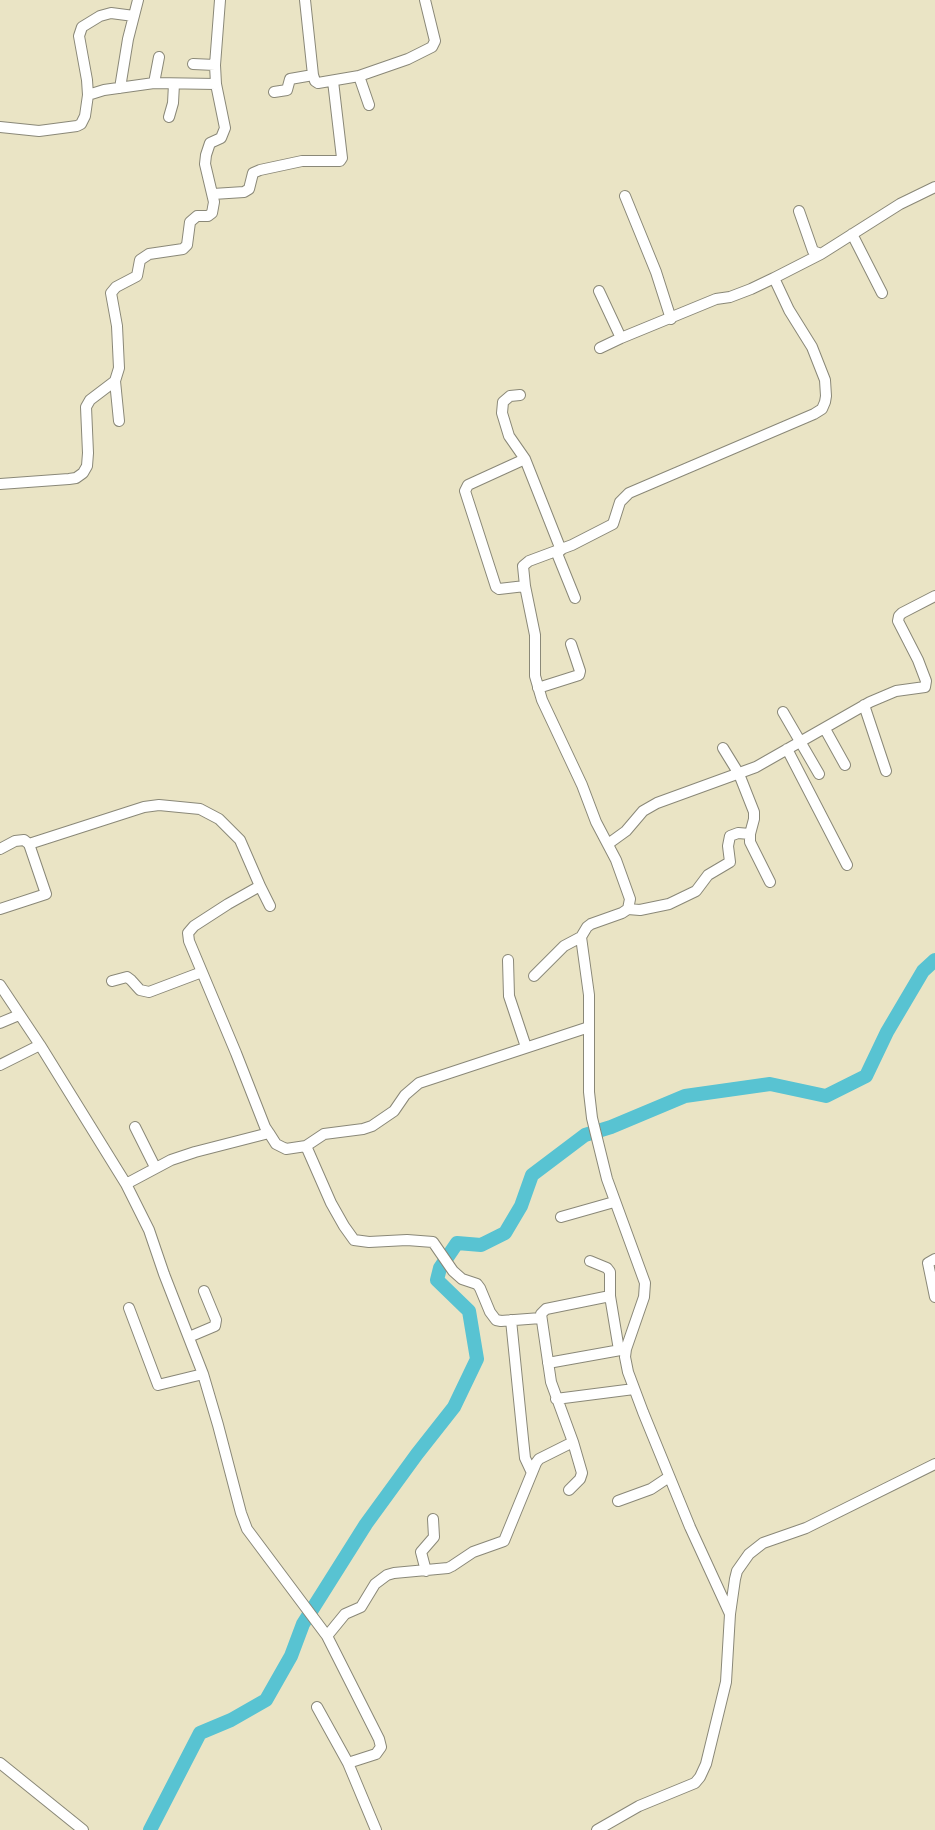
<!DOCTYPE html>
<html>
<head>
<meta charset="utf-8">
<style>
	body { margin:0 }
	canvas { display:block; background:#eae4c5 }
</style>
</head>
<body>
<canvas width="935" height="1830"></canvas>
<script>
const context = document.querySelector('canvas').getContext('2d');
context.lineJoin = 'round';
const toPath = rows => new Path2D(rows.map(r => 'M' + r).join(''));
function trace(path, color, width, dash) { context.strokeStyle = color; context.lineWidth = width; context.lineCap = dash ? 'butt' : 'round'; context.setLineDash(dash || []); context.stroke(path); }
trace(toPath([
	[150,1830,200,1733,231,1720,266,1700,291,1656,303,1624,366,1524,417,1454,454,1407,477,1359,469,1311,437,1280,440,1268,457,1243,481,1245,505,1233,521,1206,532,1175,585,1135,611,1127,685,1096,770,1084,826,1096,866,1076,887,1032,923,971,935,960]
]), '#58c3d2', 14);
const minor = toPath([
	[305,0,313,75,315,81,318,83,359,76,408,59,432,47,435,41,425,0],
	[193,64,215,65],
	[359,76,369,105],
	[154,83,159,57],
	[216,84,215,65,220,0],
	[120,88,128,39,138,0],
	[274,92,287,90,290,79,313,75],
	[88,95,87,80,79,36,82,27,100,16,111,13,134,16],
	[169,117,173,103,174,84],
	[0,127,39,131,77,126,81,124,85,116,88,95,104,90,154,83,216,84,225,128,221,138,210,143,206,155,205,164,214,202,212,213,208,216,197,216,190,222,187,245,183,249,149,254,140,260,137,276,116,287,111,293,117,326,119,368,115,381,90,400,86,407,88,453,87,466,83,473,76,478,69,479,0,484],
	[213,194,244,192,249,189,253,173,260,170,302,161,340,161,342,158,333,81],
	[625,196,656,272,671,319],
	[799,211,813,251,821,254,900,204,935,187],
	[852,234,882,293],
	[774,278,821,254],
	[599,291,621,338,716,299,730,297,751,289,774,278,789,310,812,347,825,380,826,396,825,402,822,409,814,414,629,493,620,502,613,524,572,545,529,561,523,566,525,586,535,635,535,676,542,700,582,785,596,822,616,860,630,899,628,909,622,913,591,924,587,927,581,937,589,995,589,1092,592,1118,607,1179,645,1283,644,1297,626,1349,625,1357,628,1372,643,1412,690,1527,730,1614],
	[600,348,621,338],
	[115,381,119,421],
	[520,395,510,396,503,402,502,413,509,436,525,459,561,550],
	[556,551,575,598],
	[525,586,499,589,496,587,465,491,468,485,525,459],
	[538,688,579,675,580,671,571,644],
	[864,705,886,771],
	[783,712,819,774],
	[825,729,845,765],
	[723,748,739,774,754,812,754,819,750,834,750,842,770,882],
	[787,749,847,865],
	[29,844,144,807,159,805,200,809,219,819,240,840,260,886,228,904,194,926,188,933,189,941,236,1053,265,1127,269,1133],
	[608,844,626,831,643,811,657,803,756,767,870,702,896,691,925,687,926,681,918,660,898,621,899,616,902,613,935,596],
	[0,849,15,841,24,840,29,844,46,894,0,909],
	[260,886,270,906],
	[628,909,640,910,669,904,696,891,708,875,730,862,728,846,730,836,738,833,750,834],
	[508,960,509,996,526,1047],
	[534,976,564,946,581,937],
	[112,981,127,977,131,980,140,990,149,992,202,972],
	[0,985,40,1045,126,1184,149,1230,164,1274,203,1374,218,1425,241,1513,247,1529,327,1636,379,1739,381,1747,376,1754,348,1763,376,1830],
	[0,1023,19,1015],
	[0,1065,40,1045],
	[135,1127,155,1167],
	[306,1146,331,1203,344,1226,354,1240,369,1242,407,1240,433,1242,453,1271,462,1279,477,1284,480,1288,490,1312,496,1320,501,1321,541,1318],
	[126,1184,171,1160,195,1152,269,1133,276,1144,286,1149,306,1146,324,1134,363,1129,372,1126,394,1111,405,1095,419,1083,589,1027],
	[561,1217,614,1202],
	[935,1259,928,1263,935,1297],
	[610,1296,619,1350],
	[129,1308,158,1385,203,1374],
	[511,1320,523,1439,525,1458,532,1473],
	[189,1337,215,1326,216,1320,204,1291],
	[548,1363,626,1349],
	[556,1399,634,1389],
	[569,1490,580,1479,582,1473,573,1442],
	[618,1501,651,1489,669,1477],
	[426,1571,421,1552,434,1537,433,1519],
	[327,1636,345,1614,361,1607,375,1584,387,1575,394,1573,448,1568,452,1566,473,1552,504,1541,536,1463,539,1459,573,1442,551,1382,541,1314,546,1309,610,1296,610,1272,607,1268,590,1261],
	[317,1707,348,1763],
	[0,1763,83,1830],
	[597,1830,639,1806,695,1783,700,1777,706,1764,726,1682,730,1614,735,1579,737,1571,749,1554,763,1543,806,1528,935,1464]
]);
trace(minor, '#8a8878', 12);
trace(minor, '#fff', 10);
</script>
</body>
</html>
